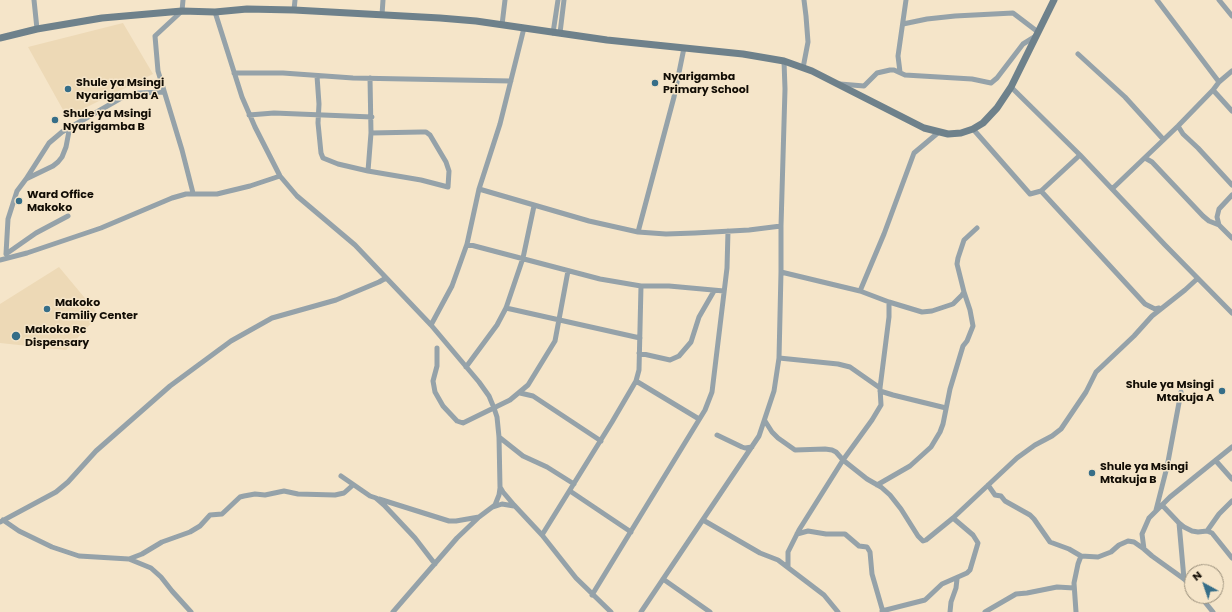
<!DOCTYPE html>
<html>
<head>
<meta charset="utf-8">
<style>
	body { margin:0 }
	#map { position:relative; width:1232px; height:612px; overflow:hidden; background:#f5e5c9; font-family:Poppins,sans-serif }
	canvas { display:block }
	.north { position:absolute; left:1184px; top:564px; width:40px; height:40px; box-sizing:border-box; background:#f5e5c9; border:1px solid #9a8f7b; border-radius:50%; rotate:320deg; font-size:11px; font-weight:700; line-height:16px; text-align:center; color:#120d05 }
	.north::after { content:''; display:block; margin:auto; width:14px; height:18px; background:#366e88; clip-path:polygon(50% 0,100% 100%,50% 72%,0 100%) }
</style>
</head>
<body>
<div id="map">
<canvas width="1232" height="612"></canvas>
<div class="north">N</div>
</div>
<script>
const context = document.querySelector('canvas').getContext('2d');
context.lineJoin = 'round';
function paint(path, color) { context.fillStyle = color; context.fill(path, 'evenodd'); }
const toPath = rows => new Path2D(rows.map(r => 'M' + r).join(''));
function trace(path, color, width, dash) { context.strokeStyle = color; context.lineWidth = width; context.lineCap = dash ? 'butt' : 'round'; context.setLineDash(dash || []); context.stroke(path); }
function write(font, color, halo, rows, align = 'center') {
  context.font = font + ' Poppins,sans-serif'; context.lineWidth = 3; context.setLineDash([]); context.textBaseline = 'middle'; context.strokeStyle = halo; context.fillStyle = color; for (const [text, x, y, turn = 0] of rows) {
    context.save(); context.translate(x, y); context.rotate((+turn || 0) * Math.PI / 180); context.textAlign = isNaN(turn) ? turn : align; if (halo) context.strokeText(text, 0, 0); context.fillText(text, 0, 0); context.restore();
  }
}
paint(toPath([
	[123,23,153,74,67,117,28,47],
	[59,267,99,315,66,350,0,343,0,304]
]), '#edd9b6');
trace(toPath([
	[34,0,37,29],
	[183,0,182,11,155,36,158,71,182,150,193,193],
	[1157,0,1219,82],
	[1219,0,1232,16],
	[294,10,295,0],
	[215,12,242,97,255,127,280,176,297,196,355,245,431,325,479,382,489,396,494,408,497,417,499,437,500,487,503,492,514,505,542,535,576,578,611,612],
	[382,15,383,0],
	[903,24,927,19,955,16,1013,13,1038,32],
	[502,25,505,0],
	[553,33,558,0],
	[560,33,564,0],
	[1078,54,1125,97,1163,139],
	[803,68,808,42,806,16,804,0],
	[900,72,898,56,906,0],
	[234,73,283,73,353,78,511,81],
	[317,76,319,104,318,123,321,153,323,158,338,164,368,171,421,180,448,187,449,171,446,162,430,135,426,132,421,132,371,133],
	[840,84,864,86,877,73,890,70,894,70,905,75,972,79,991,83,997,78,1023,44,1036,36],
	[1011,87,1080,155,1165,245,1232,313],
	[1213,90,1232,111],
	[249,115,274,113,372,117],
	[1178,126,1183,134,1198,148,1232,185],
	[973,129,1030,194,1041,191,1080,155],
	[1145,158,1152,162,1203,216,1209,221,1219,225],
	[368,171,371,133,370,78],
	[26,179,49,143,62,132,123,97,139,93,164,92],
	[479,189,589,221,638,232,666,234,695,233,749,230,781,226],
	[1112,189,1178,126,1213,90,1219,82,1232,71],
	[1041,191,1145,304,1155,309,1159,308],
	[1232,195,1219,209,1217,217,1219,225,1232,238],
	[638,232,674,97,684,48],
	[467,244,600,279,641,286,669,286,724,291],
	[6,254,8,219,17,191,26,179,53,166,58,162,62,157,66,147,70,126],
	[6,254,36,233,68,216],
	[0,260,27,253,101,228,172,198,186,194,217,194,250,186,280,176],
	[781,272,860,291,889,302,922,312,932,311,953,304,962,295,964,292,957,264,958,258,964,240,977,228],
	[860,291,884,234,914,153,939,132],
	[506,308,640,338],
	[431,325,452,286,467,244,479,189,500,124,524,28],
	[437,348,437,366,433,381,435,392,443,406,457,421,463,423,510,400,528,385,555,341,568,271],
	[639,353,670,360,679,356,691,342,699,317,714,291],
	[779,358,838,364,850,367,880,388],
	[466,367,497,325,506,308,523,258,534,206],
	[636,381,699,419],
	[880,391,893,395,946,408],
	[520,393,533,396,601,441],
	[765,421,772,432,778,438,795,450,825,449,832,450,836,452,843,460,867,479,881,487,890,495,901,509,918,536,923,541,926,540,953,518,1017,458,1035,445,1052,436,1061,429,1086,392,1096,372,1134,336,1152,316,1185,290,1197,279],
	[717,435,742,447,745,448,752,447],
	[499,437,523,456,547,467,574,484],
	[1216,461,1232,479],
	[341,476,370,496,376,498,384,505,415,538,435,564],
	[877,485,910,466,931,447,940,432,943,424,950,389,963,346,967,341,973,326,970,310,964,292],
	[988,485,995,495,1001,496,1005,501,1030,515,1034,519,1050,542,1069,549,1081,556,1098,557,1111,552,1119,545,1128,541,1134,542,1144,549],
	[570,491,631,532],
	[379,499,449,521,456,521,479,517],
	[1162,505,1179,523,1184,527,1192,531,1198,532,1207,531,1212,533,1232,558],
	[493,507,502,504,514,506],
	[1156,510,1167,467,1181,392],
	[3,520,19,531,52,547,79,556,129,559,151,568,161,577,172,591,191,612],
	[703,520,760,553,778,560,824,595,838,612],
	[0,522,56,492,68,482,96,451,170,386,231,341,272,318,336,300,379,282,386,278],
	[1179,523,1184,579],
	[1207,531,1219,514,1232,501],
	[797,534,808,531,826,534,845,534,859,546,867,547,870,552,872,574,883,612],
	[542,535,612,422,636,381,639,370,641,286],
	[129,559,142,554,162,542,190,532,200,526,210,515,222,514,240,497,244,496,255,494,265,495,284,491,298,494,335,495,344,493,353,485],
	[788,567,788,552,799,530,843,460,872,420,881,405,880,388,889,317,889,302],
	[663,579,710,612],
	[1192,587,1184,579,1152,556,1144,549,1142,534,1149,518,1170,497,1232,447],
	[592,595,705,410,712,392,727,268,728,231],
	[1200,596,1213,612],
	[882,611,925,600,942,584,967,573,970,570,978,543,973,535,953,518],
	[393,612,457,538,479,517,495,505,499,495,500,488],
	[641,612,759,436,774,391,779,358,781,272,781,226,785,89,784,61],
	[950,612,951,602,956,588,957,579],
	[985,612,1016,594,1027,593,1057,587,1074,588],
	[1076,612,1074,583,1078,564,1081,556]
]), '#95a2a9', 5);
trace(toPath([
	[0,38,37,29,102,18,182,11,215,12,247,9,294,10,440,18,476,21,607,40,743,54,784,61,812,71,924,128,948,134,961,133,973,129,983,123,997,108,1011,87,1054,0]
]), '#6e818b', 7);
for (const [x, y, r, color] of [
	[655,83,4,"#366e88"],
	[68,89,4,"#366e88"],
	[55,120,4,"#366e88"],
	[19,201,4,"#366e88"],
	[47,309,4,"#366e88"],
	[16,336,5,"#366e88"],
	[1222,391,4,"#366e88"],
	[1092,473,4,"#366e88"]
]) { const dot = new Path2D(); dot.arc(x, y, r, 0, 2 * Math.PI); context.fillStyle = color; context.fill(dot); trace(dot, '#f5e5c9', 1.5); }
write('bold 11px', '#120d05', '#f5e5c9', [
	["Nyarigamba",663,77],
	["Primary School",663,90],
	["Shule ya Msingi",76,83],
	["Nyarigamba A",76,96],
	["Shule ya Msingi",63,114],
	["Nyarigamba B",63,127],
	["Ward Office",27,195],
	["Makoko",27,208],
	["Makoko",55,303],
	["Familiy Center",55,316],
	["Makoko Rc",25,330],
	["Dispensary",25,343],
	["Shule ya Msingi",1214,385,"right"],
	["Mtakuja A",1214,398,"right"],
	["Shule ya Msingi",1100,467],
	["Mtakuja B",1100,480]
], 'left');
</script>
</body>
</html>
